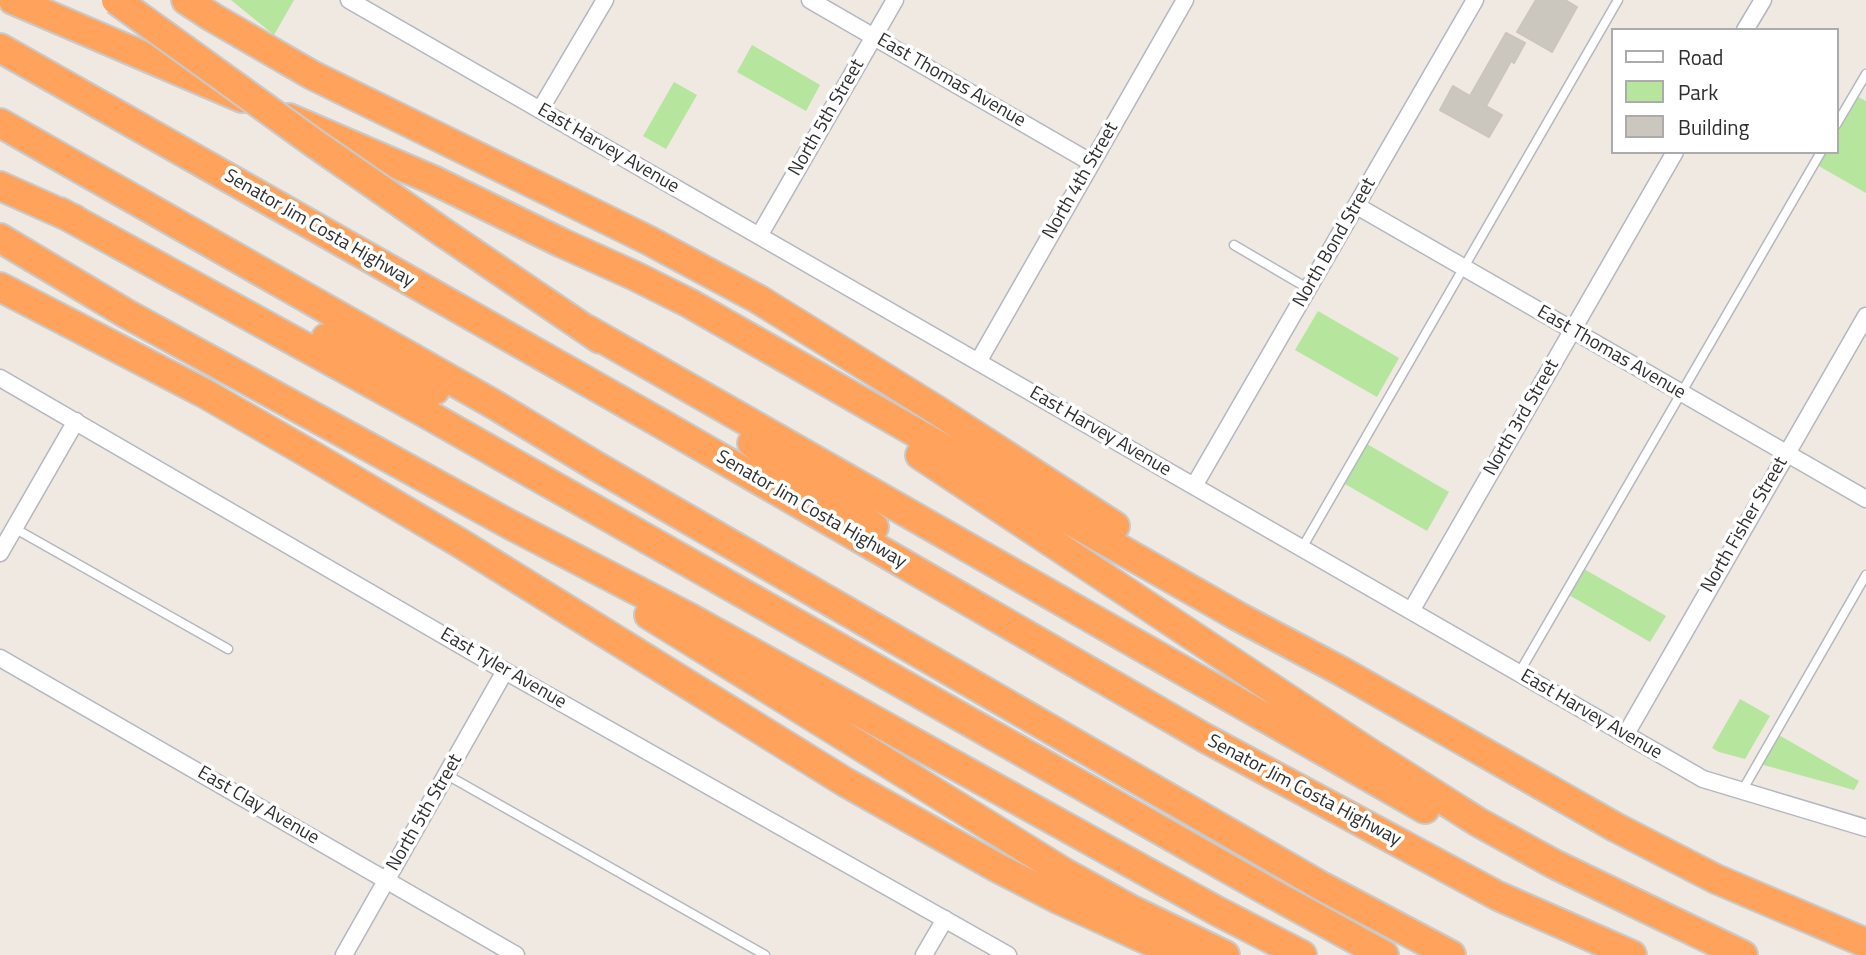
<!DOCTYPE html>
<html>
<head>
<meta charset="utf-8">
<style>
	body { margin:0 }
	#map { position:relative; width:1866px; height:955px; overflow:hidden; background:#efe9e1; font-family:"Titillium Web",sans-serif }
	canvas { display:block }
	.legend { position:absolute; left:1611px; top:28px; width:228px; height:126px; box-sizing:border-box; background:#fff; border:2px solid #ababab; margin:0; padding:9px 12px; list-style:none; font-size:21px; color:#2e2e2e }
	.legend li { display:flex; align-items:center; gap:14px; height:35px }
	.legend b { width:35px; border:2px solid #ababab }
</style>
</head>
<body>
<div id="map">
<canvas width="1866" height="955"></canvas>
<ul class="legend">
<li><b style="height:9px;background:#fff"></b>Road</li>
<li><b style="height:19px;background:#b6e59e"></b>Park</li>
<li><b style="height:19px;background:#cbc7bf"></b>Building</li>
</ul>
</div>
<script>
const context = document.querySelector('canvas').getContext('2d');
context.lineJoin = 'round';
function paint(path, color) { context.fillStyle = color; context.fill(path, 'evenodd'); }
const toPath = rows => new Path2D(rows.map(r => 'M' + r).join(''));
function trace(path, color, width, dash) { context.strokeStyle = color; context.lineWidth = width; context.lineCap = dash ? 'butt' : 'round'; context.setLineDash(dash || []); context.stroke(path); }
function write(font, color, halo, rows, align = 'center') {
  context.font = font + ' "Titillium Web",sans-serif'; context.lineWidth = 7; context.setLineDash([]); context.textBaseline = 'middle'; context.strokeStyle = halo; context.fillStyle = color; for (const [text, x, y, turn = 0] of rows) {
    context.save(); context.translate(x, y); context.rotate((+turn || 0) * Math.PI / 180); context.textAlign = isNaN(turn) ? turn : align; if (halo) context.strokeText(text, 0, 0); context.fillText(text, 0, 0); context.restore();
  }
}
paint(toPath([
	[231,0,294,0,274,35],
	[752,45,820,85,806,111,737,72],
	[674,82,697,95,666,149,643,136],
	[1856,96,1866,101,1866,193,1817,165,1824,152,1836,152,1836,131],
	[1318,311,1399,358,1377,397,1295,350],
	[1367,444,1449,492,1427,531,1345,484],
	[1584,569,1666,616,1650,642,1569,595],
	[1740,699,1770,716,1745,759,1719,752,1712,748],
	[1777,734,1859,781,1854,790,1760,764]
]), '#b6e59e');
const building = toPath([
	[1536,0,1565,0,1577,7,1552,52,1517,32,1536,0],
	[1506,33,1525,43,1514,63,1511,61,1486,106,1502,115,1489,137,1440,110,1453,86,1470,96,1506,33]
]);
paint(building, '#cbc7bf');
trace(building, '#cbc5ba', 2);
const lane = toPath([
	[1836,125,1866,74],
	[1234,245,1309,289],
	[14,528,228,649],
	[1302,548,1618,0],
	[1519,673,1821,152],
	[447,775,765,955],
	[1742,791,1866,575]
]);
const street = toPath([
	[349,0,1703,779,1866,828],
	[810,0,1092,163],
	[1745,30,1763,0],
	[540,110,605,0],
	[1357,206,1866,499],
	[759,236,895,0],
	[978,362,1185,0],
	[0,378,505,671,1008,955],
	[1194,486,1475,0],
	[0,553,76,421],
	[1411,611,1675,152],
	[0,658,516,955],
	[1626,734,1866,316],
	[344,955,505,671],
	[924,955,945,919]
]);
const highway = toPath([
	[13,0,242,98],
	[186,0,212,17,312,75,648,240,758,299,938,411,1115,526],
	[0,48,662,424,1205,738,1498,896,1632,955],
	[289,118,433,180,562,243,635,276,689,303,1239,617,1341,671,1615,827,1716,879,1866,943],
	[0,123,495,405,596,466,1323,887,1451,955],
	[0,186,74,219],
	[60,212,427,414,1264,889,1384,955],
	[444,233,600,339],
	[0,238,127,314,509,524,692,619,1217,911,1302,955],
	[0,287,204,393,308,453,460,543,845,782,996,867,1058,899,1180,955],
	[586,329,1425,809],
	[326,338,435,390],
	[752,443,874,527],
	[920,455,1368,752,1478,822,1554,864,1743,955],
	[649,615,1065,873,1132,910,1225,955]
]);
trace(lane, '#b4b7c1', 11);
trace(street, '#b4b7c1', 19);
trace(highway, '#c9c9c9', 32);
trace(lane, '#fff', 8);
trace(street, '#fff', 16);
trace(highway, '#ffa35c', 28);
const highwayBridge = toPath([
	[116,0,314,143,444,233]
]);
trace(highwayBridge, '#c9c9c9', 32, []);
trace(highwayBridge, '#ffa35c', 28);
write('19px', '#2e2e2e', '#fff', [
	["East Thomas Avenue",951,81,30],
	["North 5th Street",827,118,-60],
	["East Harvey Avenue",608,149,30],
	["North 4th Street",1081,181,-60],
	["Senator Jim Costa Highway",319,229,30],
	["North Bond Street",1335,243,-60],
	["East Thomas Avenue",1611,353,30],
	["North 3rd Street",1522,418,-60],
	["East Harvey Avenue",1100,432,30],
	["Senator Jim Costa Highway",811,510,30],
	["North Fisher Street",1745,525,-60],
	["East Tyler Avenue",503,669,30],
	["East Harvey Avenue",1591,715,30],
	["Senator Jim Costa Highway",1304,791,28],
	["East Clay Avenue",258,806,30],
	["North 5th Street",425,813,-60]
]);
</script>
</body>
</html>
